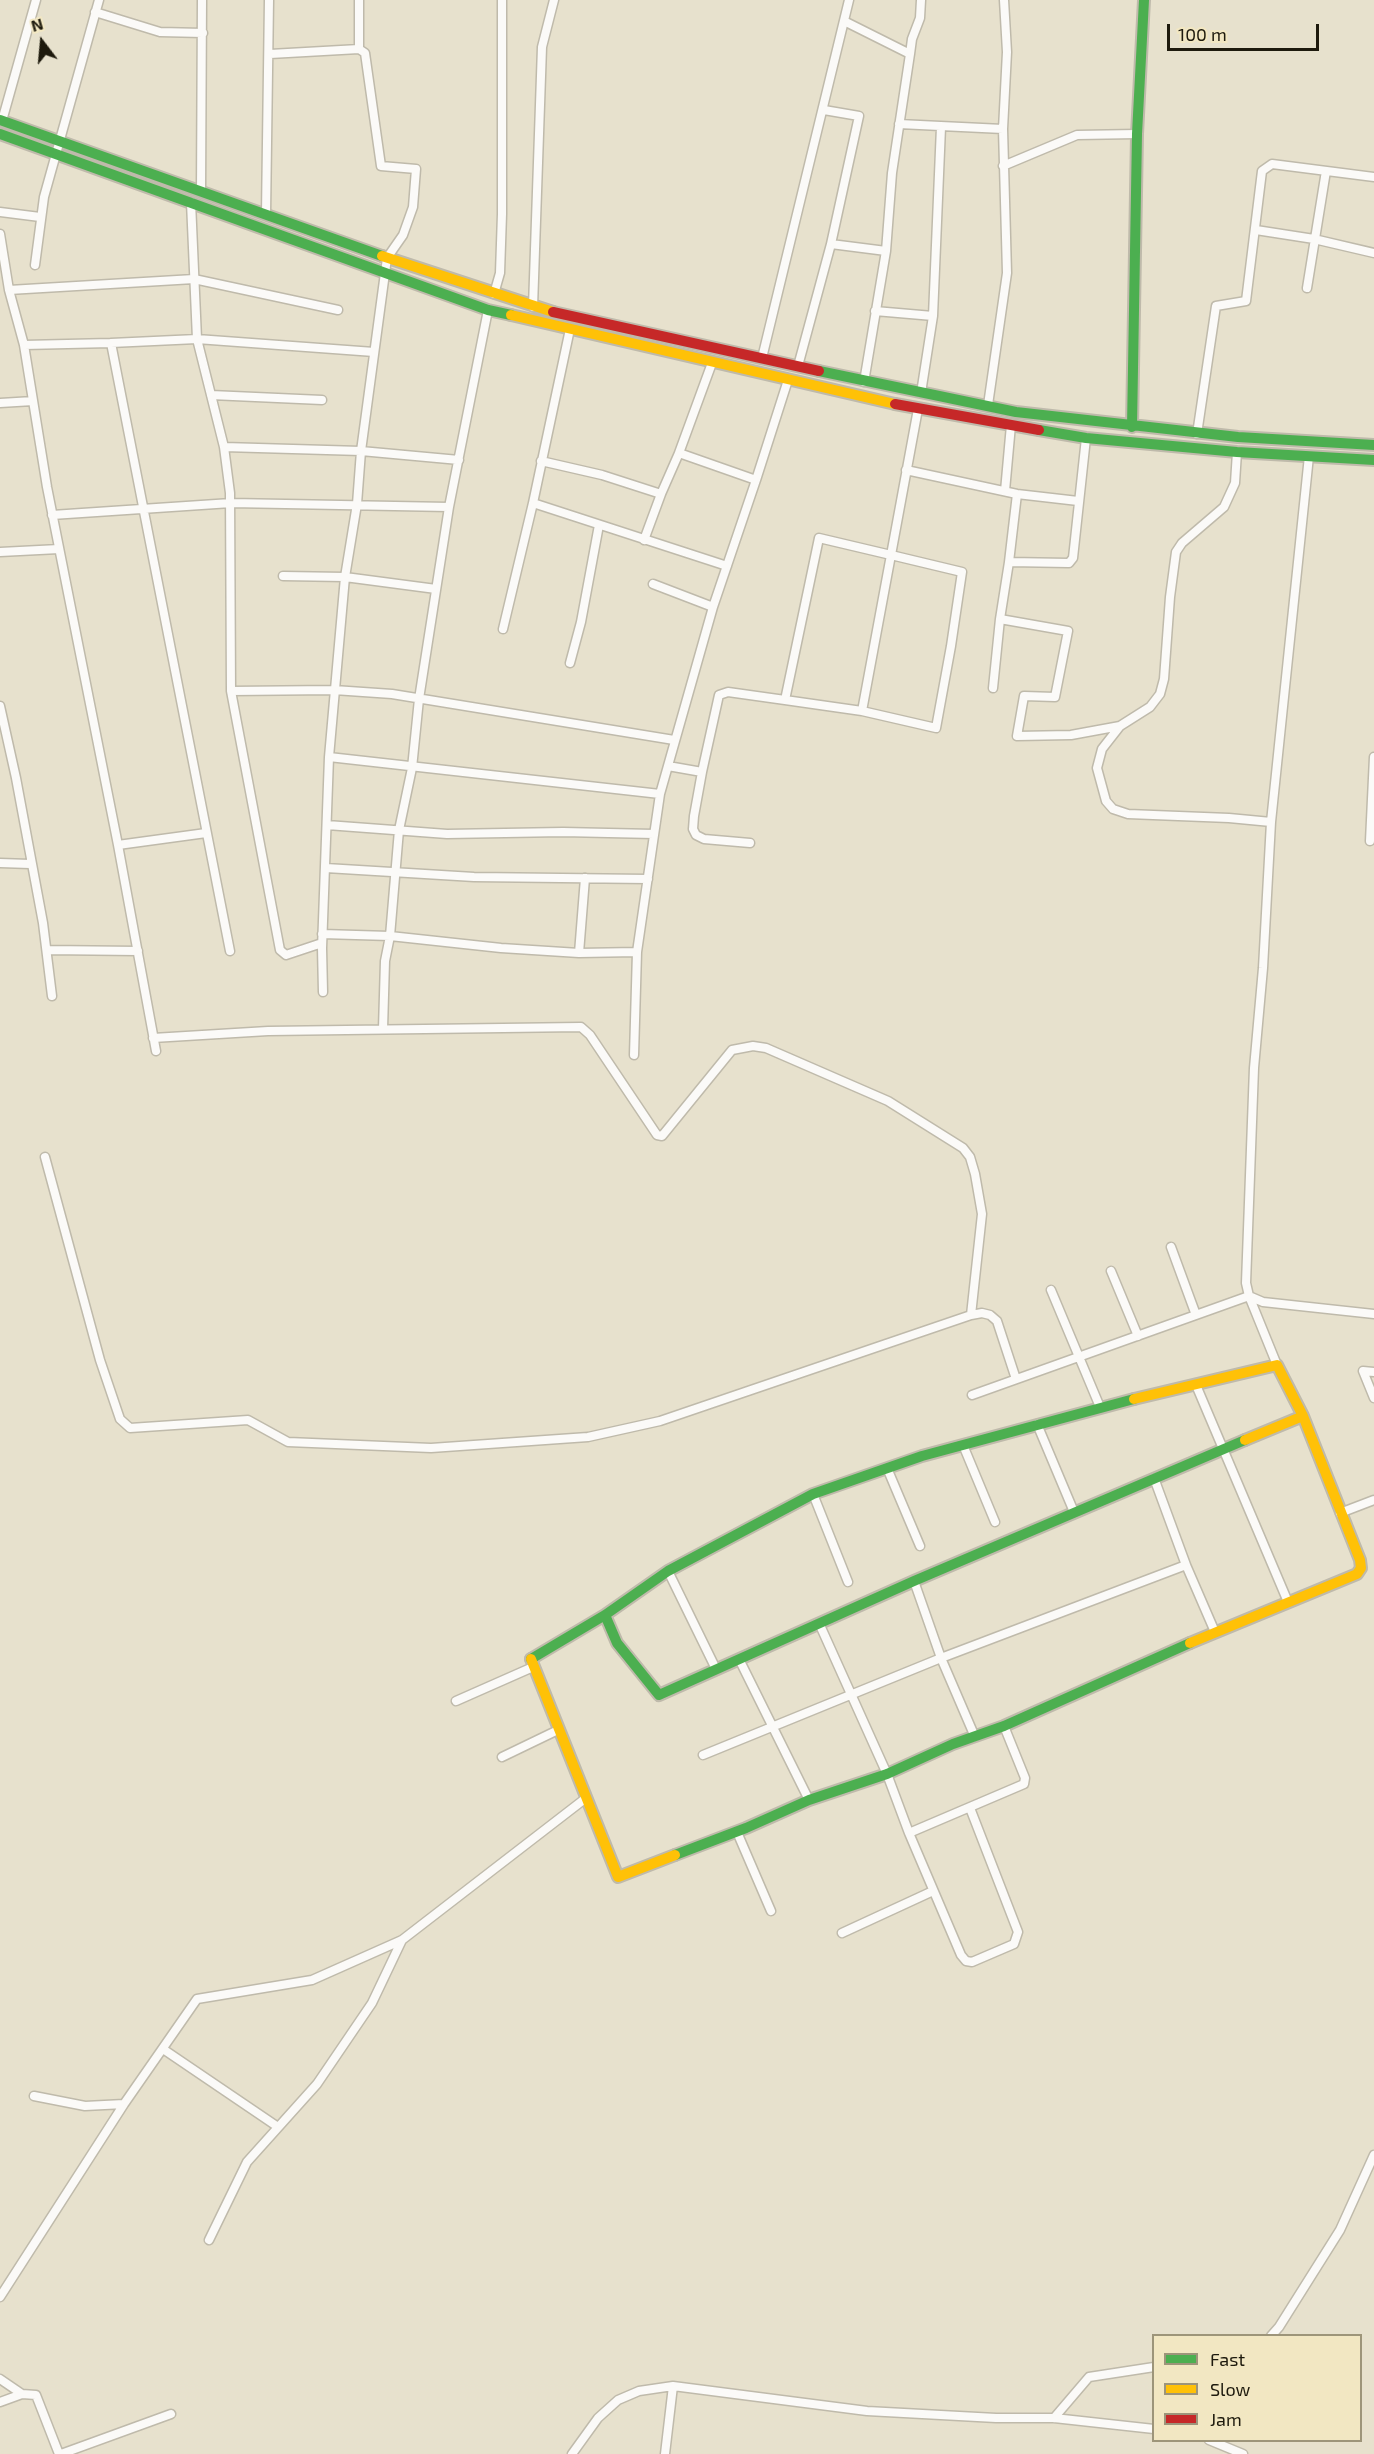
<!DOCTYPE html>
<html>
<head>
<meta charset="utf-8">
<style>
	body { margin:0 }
	#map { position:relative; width:1374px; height:2454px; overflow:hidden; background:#e7e1cd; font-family:"Exo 2",sans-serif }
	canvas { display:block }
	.legend { position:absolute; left:1152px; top:2334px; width:210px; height:108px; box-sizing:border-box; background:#f2e7c2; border:2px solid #9d957a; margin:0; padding:8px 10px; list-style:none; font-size:18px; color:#1e1a0d }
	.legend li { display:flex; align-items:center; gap:12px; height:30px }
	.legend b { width:30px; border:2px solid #9d957a }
	.north { position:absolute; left:12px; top:12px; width:60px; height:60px; -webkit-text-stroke:4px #f2e7c2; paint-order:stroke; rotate:344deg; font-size:16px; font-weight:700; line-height:24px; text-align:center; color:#1e1a0d }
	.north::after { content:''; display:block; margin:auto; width:21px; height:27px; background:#1e1a0d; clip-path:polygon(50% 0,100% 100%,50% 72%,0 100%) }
	.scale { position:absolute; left:1167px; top:24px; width:152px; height:27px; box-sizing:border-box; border:3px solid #1e1a0d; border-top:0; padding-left:8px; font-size:18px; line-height:21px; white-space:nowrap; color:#1e1a0d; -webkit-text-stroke:4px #f2e7c2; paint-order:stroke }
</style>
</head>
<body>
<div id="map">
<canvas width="1374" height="2454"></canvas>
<ul class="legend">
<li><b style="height:8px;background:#4caf50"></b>Fast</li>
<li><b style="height:8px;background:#ffc107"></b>Slow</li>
<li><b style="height:8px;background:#c62828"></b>Jam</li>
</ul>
<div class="north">N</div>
<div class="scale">100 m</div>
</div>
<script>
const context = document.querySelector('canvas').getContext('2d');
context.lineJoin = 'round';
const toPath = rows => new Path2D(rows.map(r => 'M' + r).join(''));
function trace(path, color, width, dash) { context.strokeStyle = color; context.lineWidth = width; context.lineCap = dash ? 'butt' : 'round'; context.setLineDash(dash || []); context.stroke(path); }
const street = toPath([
	[95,12,160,32,203,33],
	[844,21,910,54,892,173,886,251,864,382],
	[359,49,359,0],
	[270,54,359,49,365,53,381,166,416,169,413,207,403,235,387,258,361,451,357,504,345,577,329,757,322,948,323,992],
	[910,54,912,39,920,18,921,0],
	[2,121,36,0],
	[899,124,1003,129,1007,273,988,405],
	[1003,129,1007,52,1004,0],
	[1003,166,1077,135,1137,134],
	[201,192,202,0],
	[191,202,197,339,111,343,230,951],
	[0,212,40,217],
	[266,214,269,0],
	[1256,230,1314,239,1374,253],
	[0,234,9,290,194,279,338,310],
	[831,244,886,251],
	[35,265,44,197,99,0],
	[1307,288,1326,171],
	[9,290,24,345],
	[494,294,500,273,502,214,502,0],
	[533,307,542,47,554,0],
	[875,311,933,316,921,393],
	[933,316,941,127],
	[570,329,533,503,727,566],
	[111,343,24,345,47,487,118,845,156,1051],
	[762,358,849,0],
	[798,366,831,244,859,116,824,110],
	[211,395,322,400],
	[0,403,33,401],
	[1197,434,1216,306,1246,301,1262,171,1272,164,1374,177],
	[224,447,361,451,459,460],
	[1237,452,1235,483,1224,507,1182,543,1176,552,1170,597,1164,679,1160,694,1150,707,1120,726,1102,749,1097,768,1106,801,1113,809,1128,814,1229,818,1271,822,1263,968,1254,1068,1246,1283,1249,1296,1263,1302,1374,1314],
	[541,461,602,475,661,494,679,453],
	[906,470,1017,494,1078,501],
	[756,480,788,380],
	[1005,491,1011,425],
	[1017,494,1009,562,1069,563,1073,558,1086,438],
	[52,515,231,503,449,507],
	[644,540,661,494],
	[0,552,59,549],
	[1009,562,1000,619,1068,631,1055,697,1024,696,1017,736,1071,735,1120,726],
	[283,576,345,577,436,589],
	[653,584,713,607],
	[503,629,533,503],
	[570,663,581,622,599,525],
	[993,688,1000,619],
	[231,691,334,690,392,694,674,740],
	[0,706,16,778,43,923,52,996],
	[862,711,936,728,951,646,962,572,891,555,918,409],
	[329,757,660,794],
	[668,766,702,772],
	[1271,822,1309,456],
	[327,825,447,834,563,832,654,834],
	[1370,841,1374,757],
	[750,843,704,839,696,835,693,829,694,816,702,772,719,695,728,692,785,700,862,711,891,555,819,538,785,700],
	[118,845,206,833],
	[0,863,30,864],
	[326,868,474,877,648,879],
	[322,934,390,936,501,948,579,953,637,952],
	[322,943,286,955,280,950,231,691,230,493,224,447,197,339,374,352],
	[47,950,138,951],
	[579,953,585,878],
	[383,1029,385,961,390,936,399,830,412,768,419,699,449,507,488,310],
	[153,1038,268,1031,581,1027,590,1035,657,1135,662,1136,732,1050,753,1046,766,1048,888,1101,963,1148,970,1157,975,1174,982,1214,971,1315],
	[634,1055,637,952,660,794,713,607,756,480,679,453,712,363],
	[45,1157,100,1360,120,1419,130,1428,248,1420,288,1442,431,1448,588,1437,660,1421,971,1315,982,1313,990,1315,997,1321,1016,1379],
	[1171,1247,1196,1315],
	[1111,1271,1138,1336],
	[1051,1290,1100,1407],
	[1374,1372,1363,1371,1374,1398],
	[1196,1385,1288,1602],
	[972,1395,1249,1296,1277,1365],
	[1037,1424,1074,1512],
	[963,1445,995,1522],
	[887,1468,920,1546],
	[813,1494,848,1582],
	[1340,1513,1374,1500],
	[1186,1565,1215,1632],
	[668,1571,716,1669],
	[914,1581,941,1658,975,1737],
	[819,1623,887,1774,909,1833,1024,1784,1025,1778,1004,1726],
	[739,1659,809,1800],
	[456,1701,533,1667],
	[703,1755,941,1658,1186,1565,1154,1478],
	[502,1757,558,1730],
	[737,1832,771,1911],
	[909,1833,961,1955,966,1961,972,1962,1014,1944,1018,1932,970,1808],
	[842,1933,933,1891],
	[163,2049,278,2127],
	[34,2096,85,2106,124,2104,197,1999,312,1980,402,1940,586,1798],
	[209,2240,247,2162,317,2084,372,2003,402,1940],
	[0,2297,124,2104],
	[1271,2336,1279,2327,1340,2230,1374,2155],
	[0,2379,22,2394],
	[0,2402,22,2394,36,2395,59,2454],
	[1054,2418,1089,2377,1154,2367],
	[1209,2440,1243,2454],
	[61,2454,171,2414],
	[572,2454,598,2418,618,2400,639,2391,673,2386,867,2411,996,2418,1054,2418,1154,2429],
	[665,2454,673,2386]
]);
const fast = toPath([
	[0,120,382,256],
	[0,134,488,310,511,315],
	[819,371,1016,412,1238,437,1374,445],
	[1132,427,1137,134,1144,0],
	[1039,430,1086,438,1237,452,1374,460],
	[605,1615,617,1643,659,1695,914,1581,1245,1440],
	[531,1659,605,1615,668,1571,813,1494,922,1456,1134,1399],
	[675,1855,746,1828,809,1800,887,1774,953,1744,1004,1726,1190,1643]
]);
const slow = toPath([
	[382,256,553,312],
	[511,315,895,404],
	[1134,1399,1277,1365,1303,1416],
	[1190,1643,1357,1574,1361,1568,1360,1560,1303,1416,1245,1440],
	[531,1659,618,1877,675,1855]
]);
const jam = toPath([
	[553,312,819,371],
	[895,404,1039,430]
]);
trace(street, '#bfbaab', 11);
trace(fast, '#bfbaab', 14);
trace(slow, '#bfbaab', 14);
trace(jam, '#bfbaab', 14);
trace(street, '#fbfaf8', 8);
trace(fast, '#4caf50', 10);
trace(slow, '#ffc107', 10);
trace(jam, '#c62828', 10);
</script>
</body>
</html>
